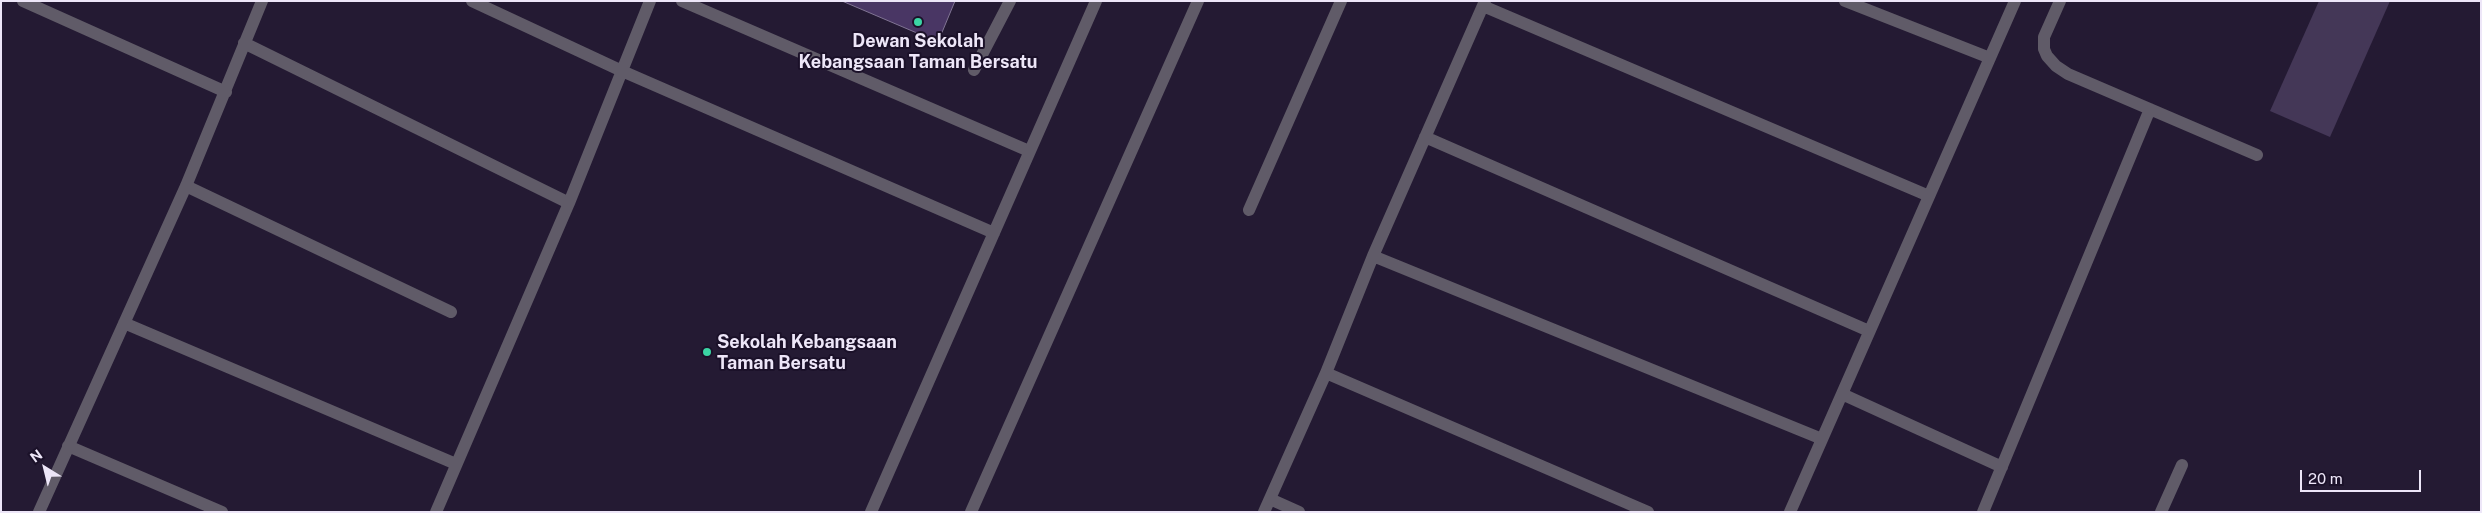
<!DOCTYPE html>
<html>
<head>
<meta charset="utf-8">
<style>
	body { margin:0 }
	#map { position:relative; width:2482px; height:513px; overflow:hidden; background:#241a33; font-family:"Public Sans",sans-serif }
	canvas { display:block }
	.frame { position:absolute; inset:0; border:2px solid #ede6f8; pointer-events:none }
	.north { position:absolute; left:20px; top:443px; width:50px; height:50px; -webkit-text-stroke:4px #1b1129; paint-order:stroke; rotate:324deg; font-size:14px; font-weight:700; line-height:20px; text-align:center; color:#ede6f8 }
	.north::after { content:''; display:block; margin:auto; width:18px; height:22px; background:#ede6f8; clip-path:polygon(50% 0,100% 100%,50% 72%,0 100%) }
	.scale { position:absolute; left:2300px; top:470px; width:121px; height:22px; box-sizing:border-box; border:2px solid #ede6f8; border-top:0; padding-left:6px; font-size:15px; line-height:18px; white-space:nowrap; color:#ede6f8; -webkit-text-stroke:4px #1b1129; paint-order:stroke }
</style>
</head>
<body>
<div id="map">
<canvas width="2482" height="513"></canvas>
<div class="frame"></div>
<div class="north">N</div>
<div class="scale">20 m</div>
</div>
<script>
const context = document.querySelector('canvas').getContext('2d');
context.lineJoin = 'round';
function paint(path, color) { context.fillStyle = color; context.fill(path, 'evenodd'); }
const toPath = rows => new Path2D(rows.map(r => 'M' + r).join(''));
function trace(path, color, width, dash) { context.strokeStyle = color; context.lineWidth = width; context.lineCap = dash ? 'butt' : 'round'; context.setLineDash(dash || []); context.stroke(path); }
function write(font, color, halo, rows, align = 'center') {
  context.font = font + ' "Public Sans",sans-serif'; context.lineWidth = 4; context.setLineDash([]); context.textBaseline = 'middle'; context.strokeStyle = halo; context.fillStyle = color; for (const [text, x, y, turn = 0] of rows) {
    context.save(); context.translate(x, y); context.rotate((+turn || 0) * Math.PI / 180); context.textAlign = isNaN(turn) ? turn : align; if (halo) context.strokeText(text, 0, 0); context.fillText(text, 0, 0); context.restore();
  }
}
paint(toPath([
	[2319,1,2390,1,2330,137,2270,111]
]), '#443757');
const building = toPath([
	[842,1,955,1,938,42,842,1]
]);
paint(building, '#493664');
trace(building, '#817594', 1);
trace(toPath([
	[23,1,226,92],
	[472,1,622,71,994,233],
	[682,1,1029,151],
	[1845,1,1990,58],
	[2060,1,2044,37,2044,49,2047,56,2056,66,2068,74,2257,155],
	[1483,6,1929,196],
	[244,43,569,203],
	[974,70,1010,1],
	[1425,137,1869,331],
	[186,186,451,312],
	[1249,210,1341,1],
	[1373,256,1822,439],
	[124,323,456,464],
	[1326,373,1648,512],
	[1842,394,2002,467],
	[68,446,222,512],
	[1270,499,1299,512],
	[39,512,186,186,262,1],
	[436,512,569,203,650,1],
	[871,512,1096,1],
	[971,512,1198,1],
	[1264,512,1326,373,1373,256,1485,1],
	[1790,512,2015,1],
	[1983,512,2150,109],
	[2161,512,2182,465]
]), '#605b68', 12);
for (const [x, y, r, color] of [
	[918,22,5,"#3bd4a4"],
	[707,352,5,"#3bd4a4"]
]) { const dot = new Path2D(); dot.arc(x, y, r, 0, 2 * Math.PI); context.fillStyle = color; context.fill(dot); trace(dot, '#1b1129', 2); }
write('bold 18px', '#ede6f8', '#1b1129', [
	["Dewan Sekolah",918,41],
	["Kebangsaan Taman Bersatu",918,62],
	["Sekolah Kebangsaan",717,342,"left"],
	["Taman Bersatu",717,363,"left"]
]);
</script>
</body>
</html>
